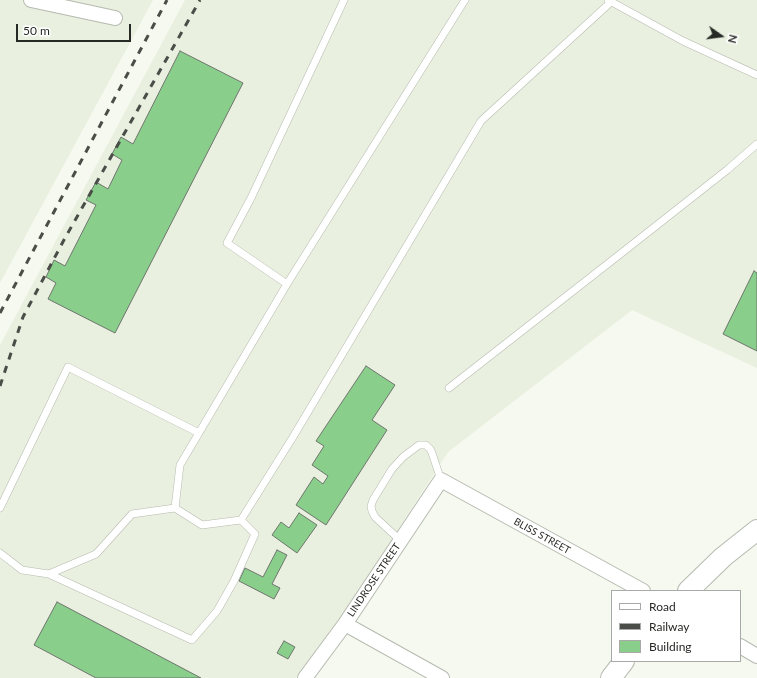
<!DOCTYPE html>
<html>
<head>
<meta charset="utf-8">
<style>
	body { margin:0 }
	#map { position:relative; width:757px; height:678px; overflow:hidden; background:#f5f9ef; font-family:Lato,sans-serif }
	canvas { display:block }
	.legend { position:absolute; left:611px; top:590px; width:130px; height:72px; box-sizing:border-box; background:#fff; border:1px solid #a9a9a8; margin:0; padding:5px 7px; list-style:none; font-size:12px; color:#272925 }
	.legend li { display:flex; align-items:center; gap:8px; height:20px }
	.legend b { width:20px; border:1px solid #a9a9a8 }
	.north { position:absolute; left:701px; top:16px; width:40px; height:40px; -webkit-text-stroke:3px #fff; paint-order:stroke; rotate:104deg; font-size:11px; font-weight:700; line-height:16px; text-align:center; color:#272925 }
	.north::after { content:''; display:block; margin:auto; width:14px; height:18px; background:#272925; clip-path:polygon(50% 0,100% 100%,50% 72%,0 100%) }
	.scale { position:absolute; left:16px; top:24px; width:115px; height:18px; box-sizing:border-box; border:2px solid #272925; border-top:0; padding-left:5px; font-size:12px; line-height:14px; white-space:nowrap; color:#272925; -webkit-text-stroke:3px #fff; paint-order:stroke }
</style>
</head>
<body>
<div id="map">
<canvas width="757" height="678"></canvas>
<ul class="legend">
<li><b style="height:5px;background:#fff"></b>Road</li>
<li><b style="height:5px;background:#4b4d48"></b>Railway</li>
<li><b style="height:11px;background:#89ce8a"></b>Building</li>
</ul>
<div class="north">N</div>
<div class="scale">50 m</div>
</div>
<script>
const context = document.querySelector('canvas').getContext('2d');
context.lineJoin = 'round';
function paint(path, color) { context.fillStyle = color; context.fill(path, 'evenodd'); }
const toPath = rows => new Path2D(rows.map(r => 'M' + r).join(''));
function trace(path, color, width, dash) { context.strokeStyle = color; context.lineWidth = width; context.lineCap = dash ? 'butt' : 'round'; context.setLineDash(dash || []); context.stroke(path); }
function write(font, color, halo, rows, align = 'center') {
  context.font = font + ' Lato,sans-serif'; context.lineWidth = 3; context.setLineDash([]); context.textBaseline = 'middle'; context.strokeStyle = halo; context.fillStyle = color; for (const [text, x, y, turn = 0] of rows) {
    context.save(); context.translate(x, y); context.rotate((+turn || 0) * Math.PI / 180); context.textAlign = isNaN(turn) ? turn : align; if (halo) context.strokeText(text, 0, 0); context.fillText(text, 0, 0); context.restore();
  }
}
paint(toPath([
	[0,0,153,0,0,283],
	[185,0,757,0,757,368,632,310,448,452,356,595,296,678,0,678,0,345]
]), '#e9f0df');
const building = toPath([
	[180,51,243,83,115,333,48,299,56,283,46,277,54,260,65,266,96,205,86,200,96,182,108,189,122,160,112,154,121,137,133,144,180,51],
	[754,271,757,273,757,351,723,334,754,271],
	[366,366,395,385,372,420,387,430,326,525,296,505,314,477,323,484,328,476,312,465,324,446,316,441,366,366],
	[299,513,317,525,297,553,272,535,281,522,289,528,299,513],
	[277,550,287,555,272,584,280,588,274,599,239,581,245,568,263,577,277,550],
	[57,602,201,678,96,678,34,645,57,602],
	[284,641,295,647,288,659,277,653,284,641]
]);
paint(building, '#89ce8a');
trace(building, '#6f766f', 1);
const lane = toPath([
	[344,0,251,198,227,243,287,284,465,0],
	[608,0,683,41,757,75],
	[287,284,180,465,175,508,202,525,241,520,293,437,481,121,611,2],
	[449,388,619,255,727,170,757,144],
	[0,508,68,367,199,433],
	[401,541,375,517,372,511,371,506,373,500,392,469,403,457,419,445,426,445,430,449,432,453,441,480],
	[0,553,22,570,49,574,96,554,132,514,175,508],
	[49,574,192,640,217,611,234,581,255,534,241,520]
]);
const street = toPath([
	[31,0,115,18],
	[345,624,442,678],
	[740,646,757,656],
	[305,678,345,624,441,480,643,591]
]);
const secondary = toPath([
	[688,591,723,557,757,530],
	[611,678,624,661]
]);
trace(lane, '#b6bab0', 8);
trace(street, '#b6bab0', 16);
trace(secondary, '#b6bab0', 22);
trace(lane, '#fff', 7);
trace(street, '#fff', 14);
trace(secondary, '#fff', 20);
trace(toPath([
	[0,313,167,0],
	[0,386,23,317,65,238,200,0]
]), '#4b4d48', 3, [7, 7]);
write('10px', '#272925', '#fff', [
	["BLISS STREET",542,536,29],
	["LINDROSE STREET",374,580,-56]
]);
</script>
</body>
</html>
